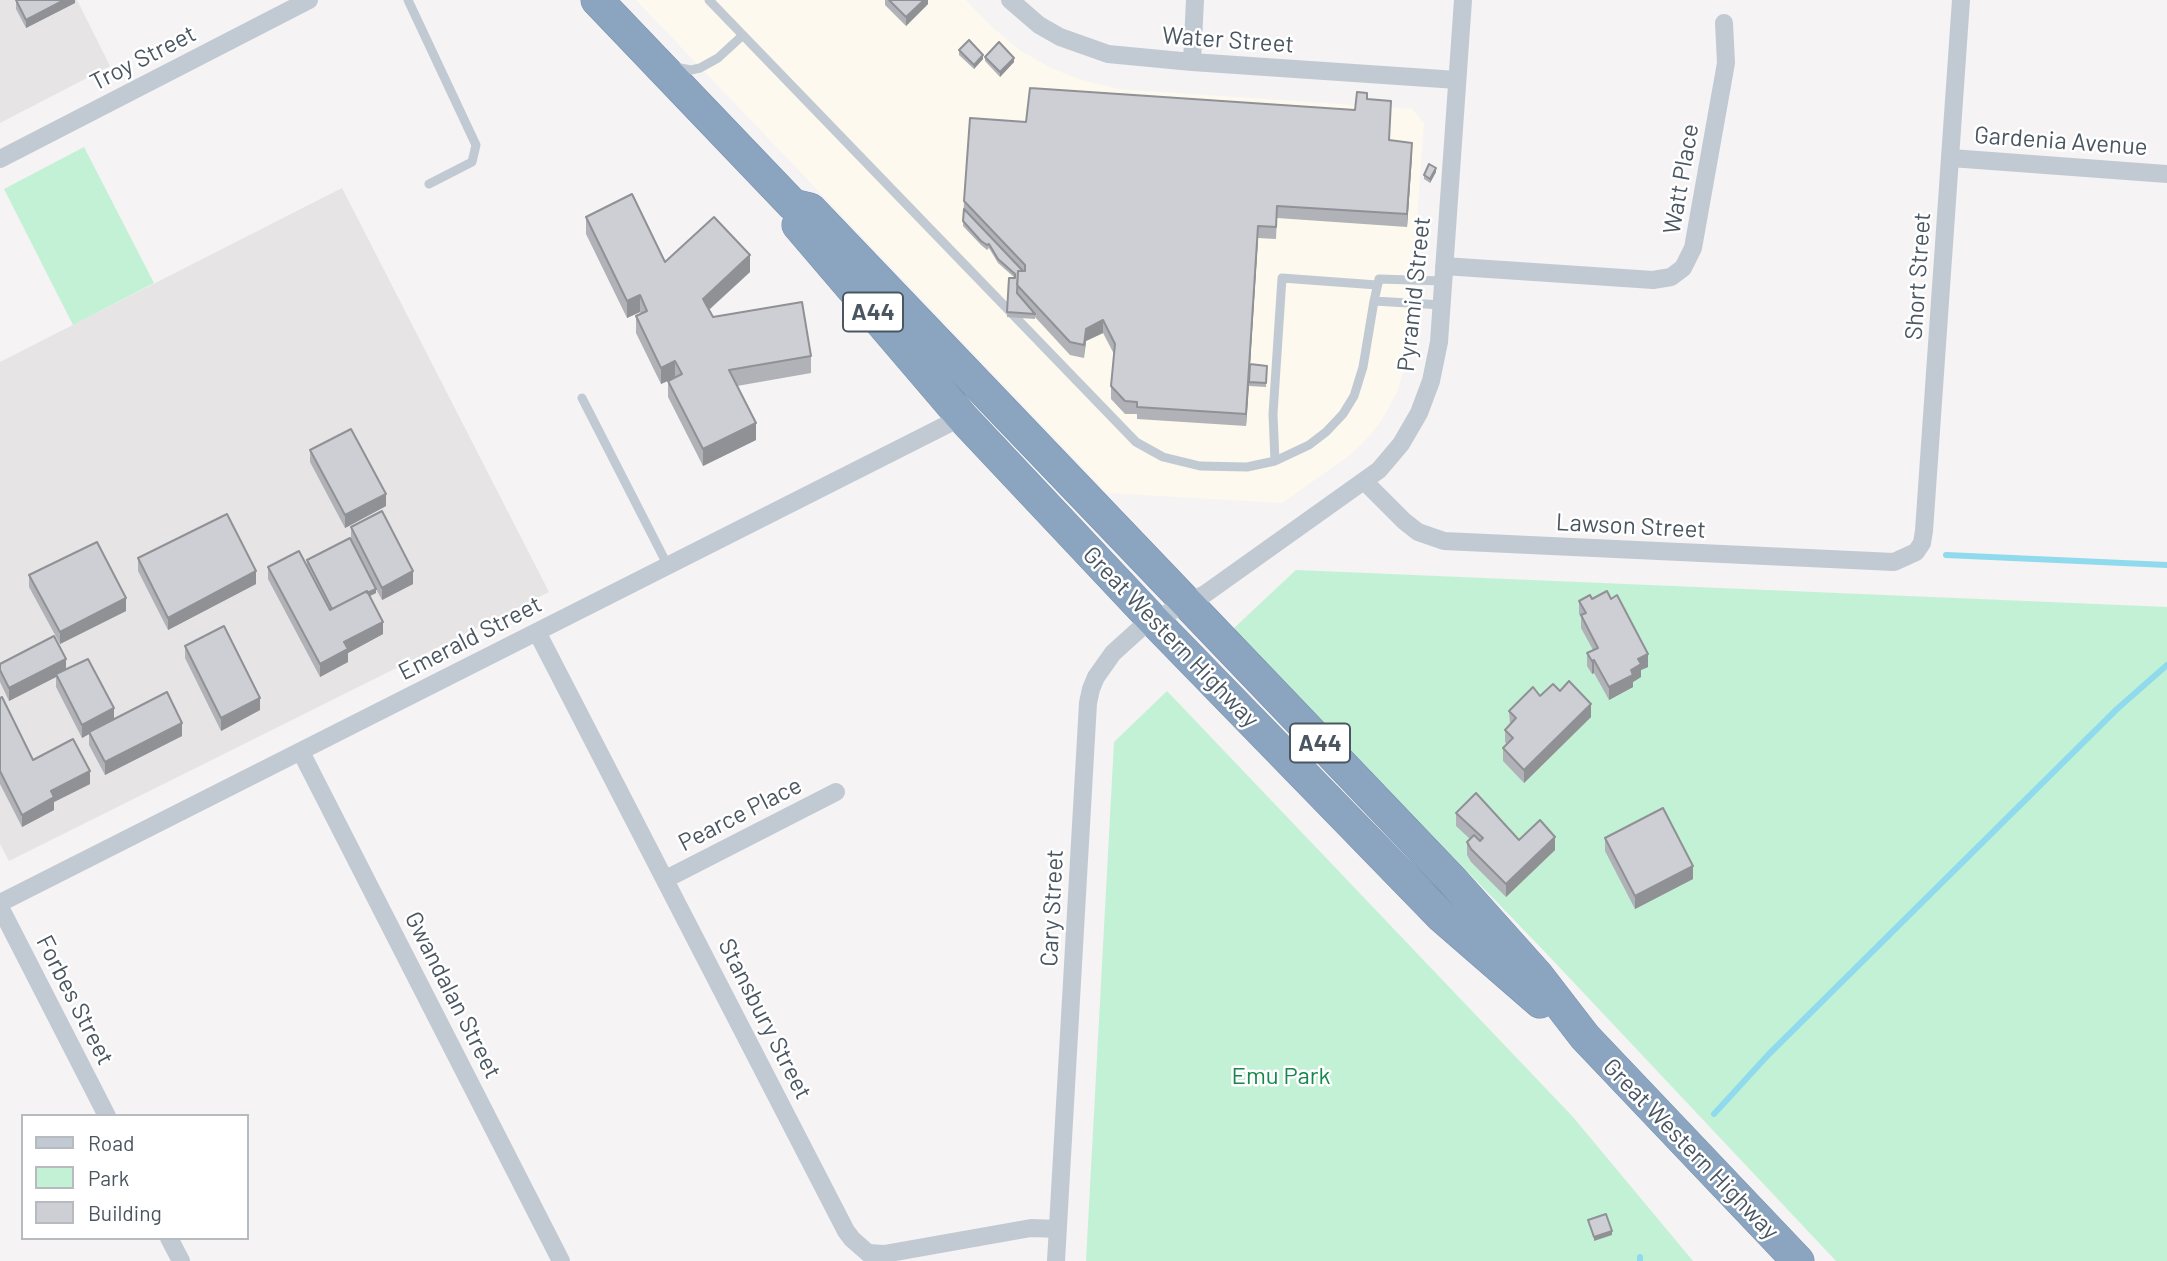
<!DOCTYPE html>
<html>
<head>
<meta charset="utf-8">
<style>
	body { margin:0 }
	#map { position:relative; width:2167px; height:1261px; overflow:hidden; background:#f5f3f3; font-family:Barlow,sans-serif }
	canvas { display:block }
	.legend { position:absolute; left:21px; top:1114px; width:228px; height:126px; box-sizing:border-box; background:#fff; border:2px solid #b7bbc0; margin:0; padding:9px 12px; list-style:none; font-size:21px; color:#4a5661 }
	.legend li { display:flex; align-items:center; gap:14px; height:35px }
	.legend b { width:35px; border:2px solid #b7bbc0 }
</style>
</head>
<body>
<div id="map">
<canvas width="2167" height="1261"></canvas>
<ul class="legend">
<li><b style="height:9px;background:#c1cad2"></b>Road</li>
<li><b style="height:19px;background:#c3f1d5"></b>Park</li>
<li><b style="height:19px;background:#cdcfd5"></b>Building</li>
</ul>
</div>
<script>
const context = document.querySelector('canvas').getContext('2d');
context.lineJoin = 'round';
function paint(path, color) { context.fillStyle = color; context.fill(path, 'evenodd'); }
const toPath = rows => new Path2D(rows.map(r => 'M' + r).join(''));
function trace(path, color, width, dash) { context.strokeStyle = color; context.lineWidth = width; context.lineCap = dash ? 'butt' : 'round'; context.setLineDash(dash || []); context.stroke(path); }
function write(font, color, halo, rows, align = 'center') {
  context.font = font + ' Barlow,sans-serif'; context.lineWidth = 5; context.setLineDash([]); context.textBaseline = 'middle'; context.strokeStyle = halo; context.fillStyle = color; for (const [text, x, y, turn = 0] of rows) {
    context.save(); context.translate(x, y); context.rotate((+turn || 0) * Math.PI / 180); context.textAlign = isNaN(turn) ? turn : align; if (halo) context.strokeText(text, 0, 0); context.fillText(text, 0, 0); context.restore();
  }
}
paint(toPath([
	[636,0,966,0,992,27,1021,51,1053,69,1085,81,1119,89,1412,109,1424,123,1407,356,1398,390,1382,420,1366,440,1350,455,1282,503,1107,493]
]), '#fdf9ef');
paint(toPath([
	[0,0,77,0,110,66,0,123],
	[342,188,549,592,9,861,0,844,0,362]
]), '#e6e4e5');
paint(toPath([
	[84,147,154,283,73,325,4,189],
	[1296,570,2167,607,2167,1261,1836,1261,1546,953,1233,629],
	[1167,691,1573,1117,1693,1261,1086,1261,1114,742]
]), '#c3f1d5');
trace(toPath([
	[1946,555,2167,565],
	[1714,1114,1768,1055,2117,709,2167,665],
	[1640,1261,1640,1257]
]), '#90daee', 6);
const highway = toPath([
	[597,0,793,205,810,209,1453,881,1538,976,1585,1037,1798,1261],
	[798,225,962,417,1153,620,1441,916,1540,1002]
]);
trace(highway, '#7690ad', 33);
trace(toPath([
	[408,0,476,145,472,162,429,184],
	[709,0,1136,442,1163,457,1200,466,1247,467,1275,461,1309,445,1326,432,1343,414,1354,396,1363,367,1374,301,1442,305],
	[675,67,691,70,700,68,718,58,743,35],
	[1374,301,1379,279,1443,281],
	[582,398,668,566],
	[1275,461,1273,414,1282,278,1377,285]
]), '#c1cad2', 9);
trace(toPath([
	[1010,0,1039,25,1060,37,1108,54,1192,62,1457,80],
	[1192,62,1195,0],
	[1951,158,2167,174],
	[0,159,309,0],
	[1444,266,1653,280,1671,277,1683,268,1693,248,1726,63,1724,23],
	[1364,481,1404,521,1418,532,1444,541,1894,562,1916,552,1922,543,1924,531,1961,0],
	[537,632,846,1231,852,1239,868,1253,884,1254,1031,1228,1058,1229],
	[301,752,561,1261],
	[666,879,836,792],
	[0,903,962,417],
	[0,907,107,1116],
	[169,1238,181,1261],
	[1056,1261,1088,703,1091,689,1096,677,1113,653,1144,625,1205,594,1379,470,1401,444,1419,413,1431,381,1439,342,1463,0]
]), '#c1cad2', 18);
trace(highway, '#8ba5c1', 32);
paint(toPath([
	[16,0,75,0,75,3,26,28,16,9],
	[885,0,928,0,928,4,906,26,885,5],
	[959,50,983,59,974,69,959,55],
	[985,57,1014,62,1000,77,985,61],
	[1367,99,1391,113,1389,140,1412,155,1407,227,1277,218,1276,239,1258,238,1250,364,1267,366,1266,387,1249,386,1246,426,1137,419,1137,414,1125,414,1111,399,1111,386,1114,354,1103,333,1086,341,1084,358,1070,355,1035,317,1035,319,1007,317,1009,278,1015,278,998,263,989,248,987,250,981,245,963,226,964,201,1026,122,1355,110],
	[1436,172,1430,183,1424,179,1424,175],
	[586,217,665,262,750,272,709,310,713,317,811,356,811,373,737,386,756,440,703,466,668,397,668,381,661,384,636,333,636,316,641,314,640,312,627,318,586,234],
	[310,450,386,506,345,528,310,462],
	[351,527,413,584,382,600,376,589,376,593,369,596,383,634,348,653,348,662,320,677,268,579,268,567,331,610,307,564,307,560,369,576,351,539],
	[138,558,256,584,168,630,138,571],
	[29,575,126,611,60,644,29,587],
	[1592,599,1648,667,1641,670,1641,677,1633,682,1633,687,1609,700,1594,673,1592,674,1587,666,1587,653,1593,650,1581,628,1581,617,1579,614,1579,601],
	[185,646,260,710,221,731,185,658],
	[0,664,66,670,114,720,182,736,105,775,89,745,89,734,82,738,56,687,56,677,9,701,0,682],
	[1560,691,1591,717,1524,783,1503,761,1503,748,1507,744,1505,742,1505,730,1510,724,1509,711,1540,696],
	[0,698,33,760,90,784,54,802,54,810,22,827,0,784],
	[1456,813,1519,840,1555,850,1506,897,1471,862,1467,855,1467,842,1470,839,1456,826],
	[1605,838,1693,879,1635,909,1605,851]
]), '#b0b2b7');
paint(toPath([
	[64,0,75,0,75,3,26,28,26,20],
	[924,0,928,0,928,4,906,26,906,17],
	[983,55,983,59,974,69,974,65],
	[1014,58,1014,62,1000,77,1000,72],
	[1412,143,1412,155,1407,227,1407,214],
	[1436,168,1436,172,1430,183,1430,179],
	[1258,226,1258,238,1246,426,1246,414],
	[750,255,750,272,703,315,703,299],
	[640,295,640,312,627,318,627,301],
	[1103,320,1103,333,1086,341,1084,358,1086,329],
	[675,361,675,377,661,384,661,368],
	[756,423,756,440,703,466,703,449],
	[386,494,386,506,345,528,345,515],
	[256,571,256,584,168,630,168,618],
	[413,571,413,584,382,600,382,588],
	[376,589,376,593,333,615,333,611],
	[126,598,126,611,60,644,60,632],
	[383,622,383,634,348,653,348,662,320,677,320,664,344,642],
	[1648,654,1648,667,1641,670,1641,677,1633,682,1633,687,1609,700,1609,687,1631,670,1638,659],
	[66,659,66,672,56,674,56,677,9,701,9,688],
	[1594,660,1594,673,1592,674,1592,661],
	[260,698,260,710,221,731,221,718],
	[1591,704,1591,717,1524,783,1524,770],
	[114,708,114,720,82,738,82,725],
	[182,723,182,736,105,775,105,762],
	[90,771,90,784,54,802,54,810,22,827,22,815,51,791],
	[1555,837,1555,850,1506,897,1506,884],
	[1693,866,1693,879,1635,909,1635,896],
	[1612,1231,1612,1235,1594,1241,1594,1237]
]), '#909195');
const building = toPath([
	[16,0,64,0,26,20,16,0],
	[889,0,924,0,906,17,889,0],
	[969,40,983,55,974,65,959,50,969,40],
	[999,42,1014,58,1000,72,985,57,999,42],
	[1030,88,1355,110,1357,92,1367,93,1367,99,1391,101,1389,140,1412,143,1407,214,1277,206,1276,227,1258,226,1246,414,1137,407,1137,402,1125,401,1111,386,1115,344,1103,320,1086,329,1084,345,1070,342,1017,285,1018,271,1025,271,1025,265,964,201,970,118,1026,122,1030,88],
	[1429,164,1436,168,1430,179,1424,175,1429,164],
	[632,194,665,262,714,217,750,255,703,299,713,317,802,302,811,356,729,370,756,423,703,449,668,381,682,374,675,361,661,368,636,316,647,311,640,295,627,301,586,217,632,194],
	[964,209,1023,271,1018,271,1017,293,1035,314,1007,312,1009,278,1015,278,1015,274,998,259,989,244,987,245,981,241,963,221,964,209],
	[1250,364,1267,366,1266,383,1249,382,1250,364],
	[351,429,386,494,345,515,310,450,351,429],
	[382,511,413,571,382,588,351,527,382,511],
	[227,514,256,571,168,618,138,558,227,514],
	[350,538,376,589,367,593,367,591,332,609,307,560,350,538],
	[97,542,126,598,60,632,29,575,97,542],
	[299,551,330,610,367,591,383,622,344,642,348,649,320,664,268,567,299,551],
	[1607,591,1611,599,1617,595,1648,654,1638,659,1641,664,1631,670,1633,675,1609,687,1594,660,1592,661,1587,653,1598,648,1581,615,1586,613,1579,601,1590,595,1592,599,1607,591],
	[224,626,260,698,221,718,185,646,224,626],
	[54,636,66,659,9,688,0,670,0,664,54,636],
	[88,659,114,708,82,725,56,674,88,659],
	[1569,681,1591,704,1524,770,1503,748,1513,738,1505,730,1516,718,1509,711,1533,687,1540,696,1553,684,1560,691,1569,681],
	[167,692,182,723,105,762,89,732,167,692],
	[2,697,33,760,73,739,90,771,51,791,54,797,22,815,0,771,0,698,2,697],
	[1476,793,1519,840,1540,820,1555,837,1506,884,1471,849,1467,842,1474,835,1480,841,1483,838,1456,813,1476,793],
	[1663,808,1693,866,1635,896,1605,838,1663,808],
	[1606,1214,1612,1231,1594,1237,1588,1220,1606,1214]
]);
paint(building, '#cdcfd5');
trace(building, '#909195', 2);
for (const [x, y, w] of [
	[873,312,60],
	[1320,743,60]
]) { const box = new Path2D(); box.roundRect(x - w / 2, y - 19.5, w, 39, 5); context.fillStyle = '#fff'; context.fill(box); trace(box, '#4a5661', 2); }
write('bold 23px', '#4a5661', null, [
	["A44",873,312],
	["A44",1320,743]
]);
write('24px', '#4a5661', '#fff', [
	["Water Street",1228,40,4],
	["Troy Street",143,58,-27],
	["Gardenia Avenue",2061,141,4],
	["Watt Place",1681,179,-80],
	["Short Street",1918,276,-86],
	["Pyramid Street",1414,294,-84],
	["Lawson Street",1631,526,3],
	["Great Western Highway",1171,637,46],
	["Emerald Street",470,638,-27],
	["Pearce Place",740,814,-27],
	["Cary Street",1052,908,-87],
	["Gwandalan Street",453,995,63],
	["Forbes Street",75,1000,63],
	["Stansbury Street",765,1019,63],
	["Great Western Highway",1691,1149,46]
]);
write('24px', '#17864f', '#fff', [
	["Emu Park",1281,1076]
]);
</script>
</body>
</html>
